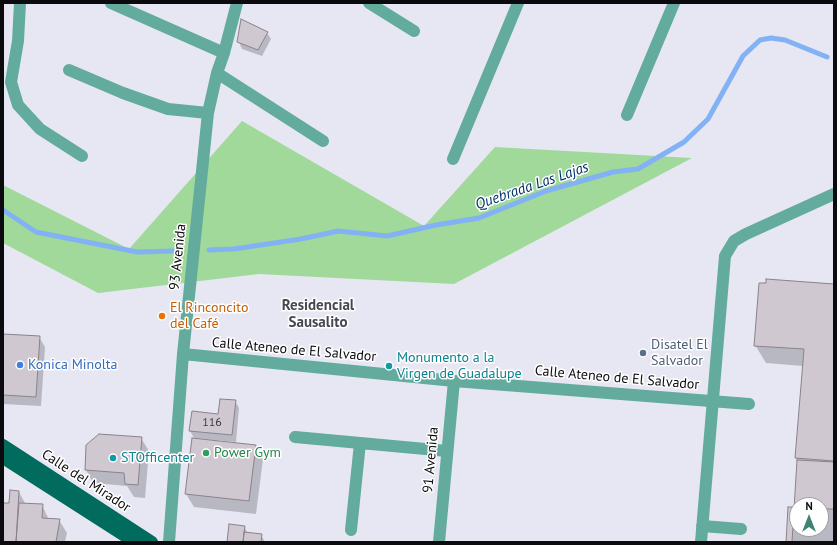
<!DOCTYPE html>
<html>
<head>
<meta charset="utf-8">
<style>
	body { margin:0 }
	#map { position:relative; width:837px; height:545px; overflow:hidden; background:#e7e7f3; font-family:"PT Sans",sans-serif }
	canvas { display:block }
	.frame { position:absolute; inset:0; border:4px solid #0b0b0f; pointer-events:none }
	.north { position:absolute; left:789px; top:497px; width:40px; height:40px; box-sizing:border-box; background:#fff; border:1px solid #9d9d9f; border-radius:50%; rotate:0deg; font-size:11px; font-weight:700; line-height:16px; text-align:center; color:#0b0b0f }
	.north::after { content:''; display:block; margin:auto; width:14px; height:18px; background:#418272; clip-path:polygon(50% 0,100% 100%,50% 72%,0 100%) }
</style>
</head>
<body>
<div id="map">
<canvas width="837" height="545"></canvas>
<div class="frame"></div>
<div class="north">N</div>
</div>
<script>
const context = document.querySelector('canvas').getContext('2d');
context.lineJoin = 'round';
function paint(path, color) { context.fillStyle = color; context.fill(path, 'evenodd'); }
const toPath = rows => new Path2D(rows.map(r => 'M' + r).join(''));
function trace(path, color, width, dash) { context.strokeStyle = color; context.lineWidth = width; context.lineCap = dash ? 'butt' : 'round'; context.setLineDash(dash || []); context.stroke(path); }
function write(font, color, halo, rows, align = 'center') {
  context.font = font + ' "PT Sans",sans-serif'; context.lineWidth = 3; context.setLineDash([]); context.textBaseline = 'middle'; context.strokeStyle = halo; context.fillStyle = color; for (const [text, x, y, turn = 0] of rows) {
    context.save(); context.translate(x, y); context.rotate((+turn || 0) * Math.PI / 180); context.textAlign = isNaN(turn) ? turn : align; if (halo) context.strokeText(text, 0, 0); context.fillText(text, 0, 0); context.restore();
  }
}
paint(toPath([
	[242,121,424,226,495,147,692,158,454,284,259,274,98,293,3,243,3,185,129,249]
]), '#a0d999');
paint(toPath([
	[267,33,271,39,262,56,242,49,239,42],
	[834,285,834,542,787,542,795,508,798,462,796,458,803,366,766,363,755,345],
	[797,505,821,505,821,529,797,529],
	[3,335,39,337,45,347,41,406,3,404],
	[235,401,239,408,236,442,194,438,190,431,219,415],
	[141,438,149,451,145,498,134,497,127,486,93,483,86,470],
	[255,446,263,459,256,514,194,507,186,494],
	[19,492,26,505,42,505,49,520,59,520,67,533,65,542,3,542,3,502,3,504,10,504],
	[244,527,248,533,261,535,265,542,228,542]
]), '#0003');
trace(toPath([
	[3,210,36,232,137,252,174,251],
	[209,250,234,249,301,239,338,231,387,236,436,225,479,218,546,191,613,172,638,169,684,142,708,119,743,56,760,40,771,38,785,40,827,57]
]), '#82b2f4', 5);
const building = toPath([
	[241,19,268,32,258,50,237,42,241,19],
	[766,279,834,284,834,461,795,458,804,349,754,346,759,283,766,283,766,279],
	[3,334,40,336,36,397,3,395,3,334],
	[220,399,236,400,232,435,189,431,192,411,218,414,220,399],
	[99,434,142,437,138,485,125,484,124,473,85,470,86,445,99,434],
	[192,438,256,445,249,501,185,494,192,438],
	[797,460,834,462,834,542,792,542,797,460],
	[797,505,821,505,821,529,797,529,797,505],
	[10,490,19,491,16,542,3,542,3,503,9,503,10,490],
	[19,503,43,504,42,518,60,519,56,542,16,542,19,503],
	[788,507,797,507,797,529,821,529,821,509,834,509,834,542,786,542,788,507],
	[229,524,245,526,243,542,227,542,229,524],
	[244,532,262,534,261,542,243,542,244,532]
]);
paint(building, '#d0c8d1');
trace(building, '#8a828b', 1);
trace(toPath([
	[20,3,18,41,11,82,18,105,40,129,82,156],
	[111,3,224,53],
	[369,3,414,31],
	[69,70,123,93,168,109,208,113],
	[217,73,323,141],
	[627,115,674,3],
	[453,159,518,3],
	[183,354,454,381,749,404],
	[295,437,447,451],
	[702,526,741,529],
	[351,530,360,443],
	[169,542,183,354,208,113,217,73,224,53,237,3],
	[439,542,454,381],
	[701,542,725,256,734,241,746,234,834,194]
]), '#63ab9d', 12);
trace(toPath([
	[3,445,152,542],
	[3,458,134,542]
]), '#016b5e', 12);
for (const [x, y, r, color] of [
	[162,316,4,"#e8710a"],
	[643,353,4,"#5c6f8a"],
	[20,365,4,"#3f7fe0"],
	[389,366,4,"#0f9aa8"],
	[206,453,4,"#2e9e5b"],
	[113,458,4,"#0f9aa8"]
]) { const dot = new Path2D(); dot.arc(x, y, r, 0, 2 * Math.PI); context.fillStyle = color; context.fill(dot); trace(dot, '#fff', 1.5); }
write('12px', '#3c3a40', null, [
	["116",212,423]
]);
write('14px', '#0b0b0f', '#fff', [
	["93 Avenida",178,257,-84],
	["Calle Ateneo de El Salvador",294,350,5],
	["Calle Ateneo de El Salvador",617,378,5],
	["91 Avenida",431,460,-85],
	["Calle del Mirador",86,481,33]
]);
write('14px', '#c56008', '#fff', [
	["El Rinconcito",170,308],
	["del Café",170,324]
], 'left');
write('14px', '#4e5e75', '#fff', [
	["Disatel El",651,345],
	["Salvador",651,361]
], 'left');
write('14px', '#0d838f', '#fff', [
	["Monumento a la",397,358],
	["Virgen de Guadalupe",397,374],
	["STOfficenter",121,458]
], 'left');
write('14px', '#366cbe', '#fff', [
	["Konica Minolta",28,365]
], 'left');
write('14px', '#27864d', '#fff', [
	["Power Gym",214,453]
], 'left');
write('italic 15px', '#02326b', '#fff', [
	["Quebrada Las Lajas",532,186,-19]
]);
write('bold 15px', '#474751', '#fff', [
	["Residencial",318,306],
	["Sausalito",318,323]
]);
</script>
</body>
</html>
